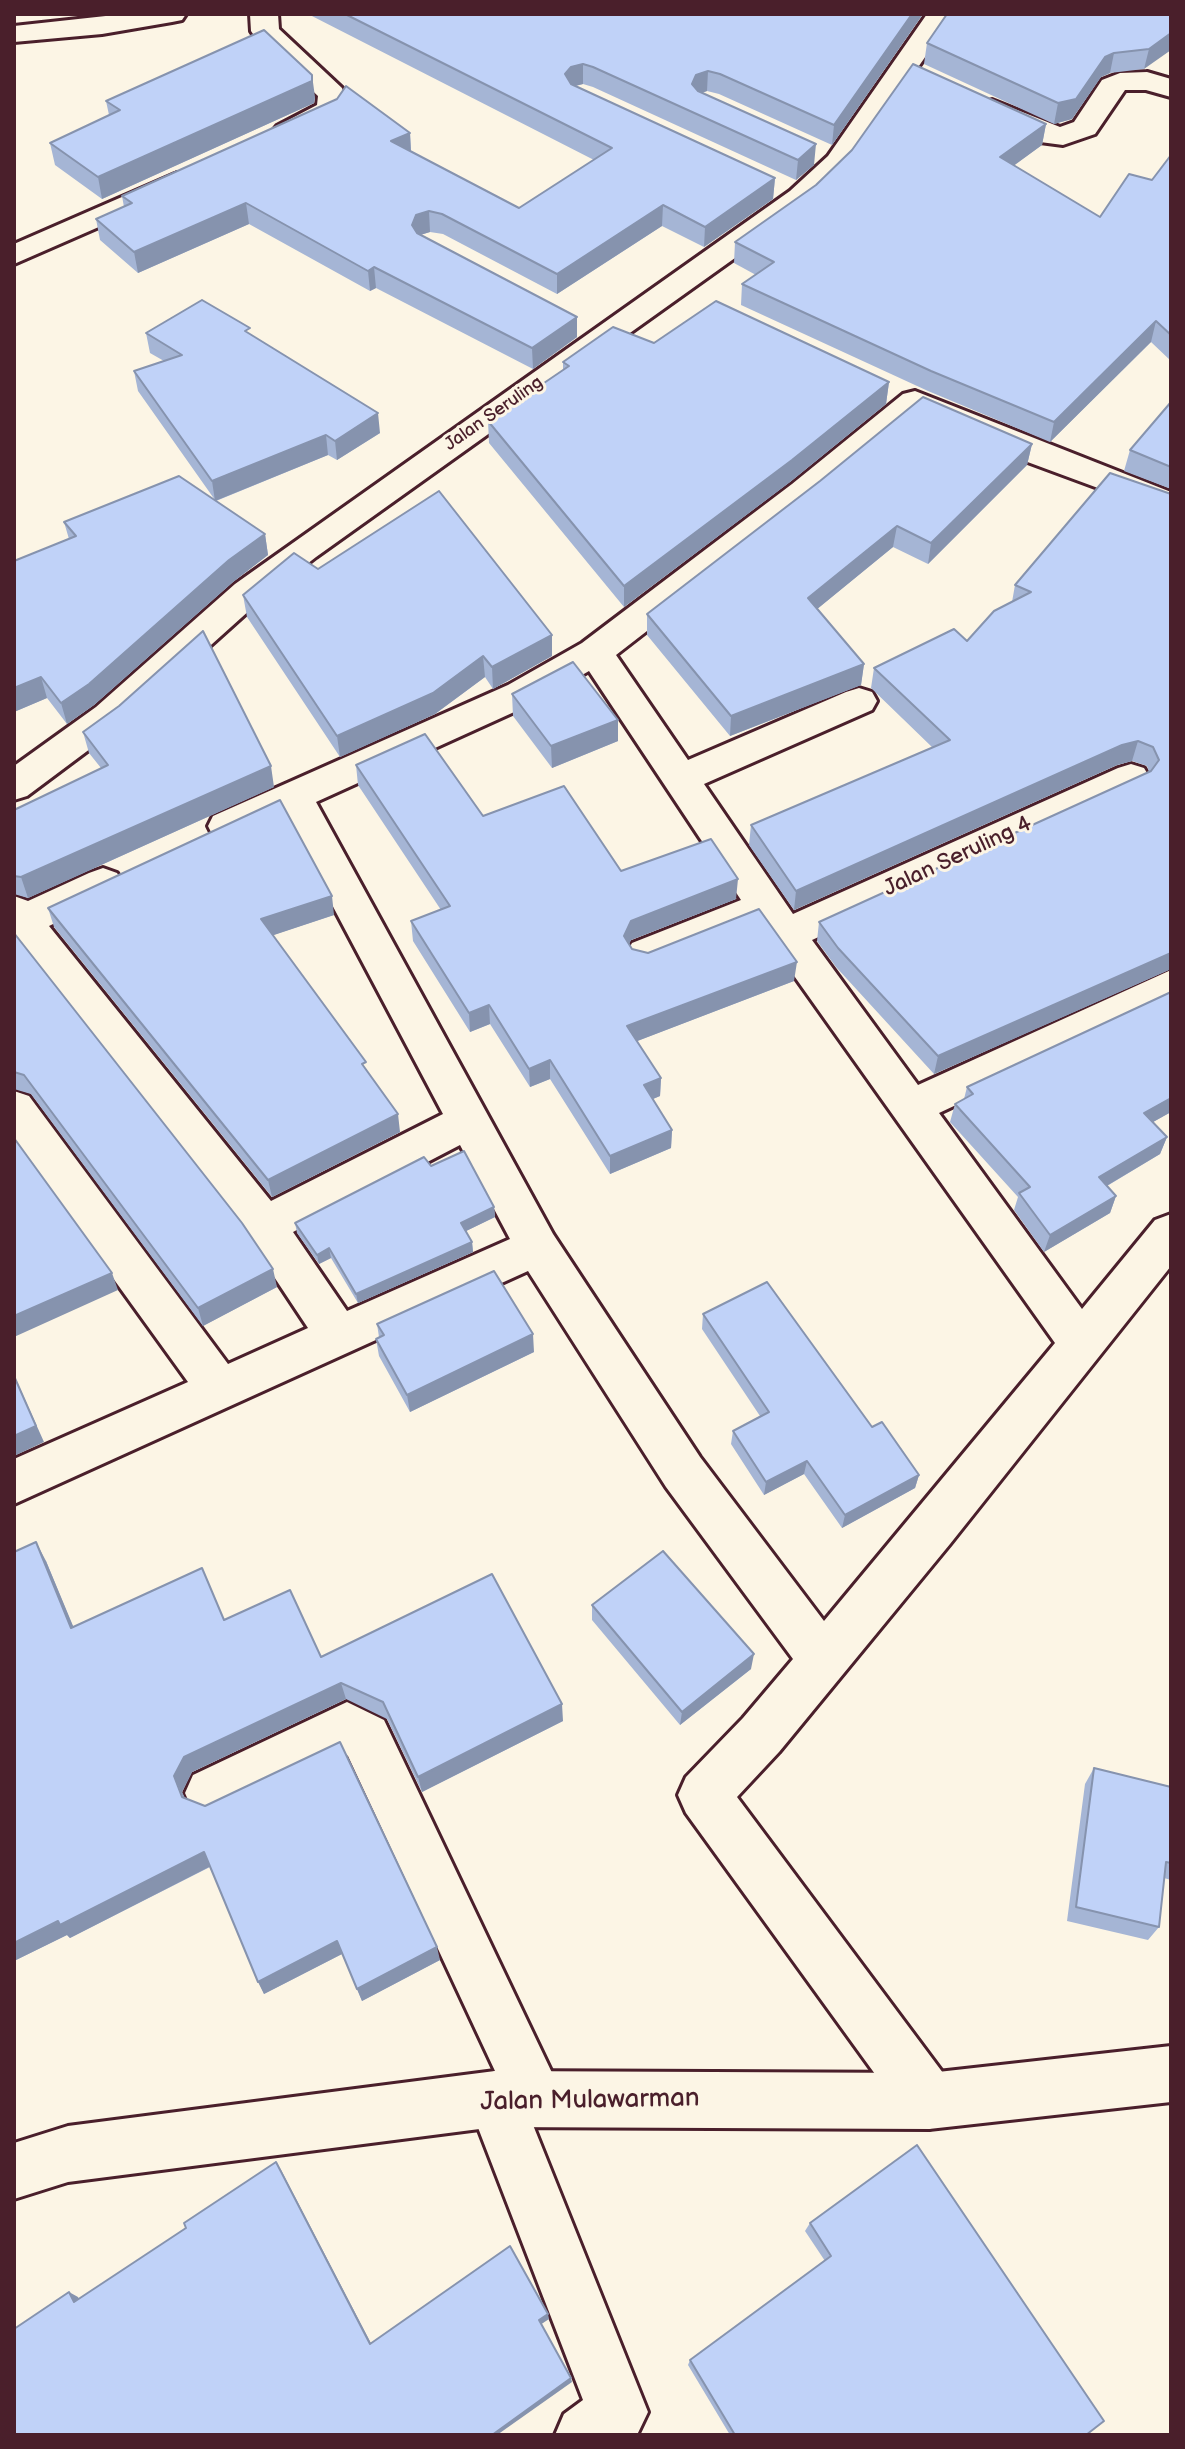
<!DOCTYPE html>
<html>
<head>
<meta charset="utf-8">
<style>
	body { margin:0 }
	#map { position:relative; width:1185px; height:2449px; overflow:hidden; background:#fcf5e5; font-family:"Balsamiq Sans",sans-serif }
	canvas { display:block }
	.frame { position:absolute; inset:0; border:16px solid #4a1f2b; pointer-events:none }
</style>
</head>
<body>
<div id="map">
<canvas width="1185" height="2449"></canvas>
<div class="frame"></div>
</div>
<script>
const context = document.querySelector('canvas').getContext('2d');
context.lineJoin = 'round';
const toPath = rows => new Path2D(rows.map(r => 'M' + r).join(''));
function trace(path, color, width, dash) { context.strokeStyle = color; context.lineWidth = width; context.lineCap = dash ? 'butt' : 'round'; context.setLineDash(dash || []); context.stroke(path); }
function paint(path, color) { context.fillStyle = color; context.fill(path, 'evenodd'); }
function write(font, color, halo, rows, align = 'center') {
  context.font = font + ' "Balsamiq Sans",sans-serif'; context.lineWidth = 6; context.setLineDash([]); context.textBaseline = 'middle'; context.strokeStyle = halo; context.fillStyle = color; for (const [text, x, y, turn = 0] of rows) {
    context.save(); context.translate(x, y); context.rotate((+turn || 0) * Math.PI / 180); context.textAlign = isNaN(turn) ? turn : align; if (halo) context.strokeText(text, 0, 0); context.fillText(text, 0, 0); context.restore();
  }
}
const street = toPath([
	[124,14,186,14,182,20,172,22,102,34,14,42,14,26,124,14],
	[250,14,278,14,279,29,342,88,347,102,338,117,297,138,287,141,277,138,272,132,277,126,317,105,318,96,255,37,251,31,250,14],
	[927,14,955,14,848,168,812,203,316,557,261,600,122,725,27,796,14,800,14,766,96,707,235,584,790,191,828,156,927,14],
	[1147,72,1171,79,1171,97,1146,90,1125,90,1095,134,1063,145,1040,142,982,115,978,109,982,103,992,100,1060,127,1074,122,1102,80,1120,73,1147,72],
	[177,173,188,176,192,182,188,188,14,264,14,244,177,173],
	[915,391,1171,492,1171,515,1014,457,919,415,816,500,616,655,688,760,846,692,859,688,872,692,877,701,872,710,704,784,793,914,1118,768,1131,764,1144,768,1150,778,1144,788,812,940,918,1085,1171,970,1171,1004,939,1113,1082,1309,1155,1220,1171,1214,1171,1266,950,1544,779,1752,737,1797,949,2081,957,2101,949,2121,929,2129,909,2121,686,1813,678,1795,686,1777,743,1718,793,1659,666,1487,528,1271,14,1504,14,1459,188,1382,14,1141,14,1091,29,1096,228,1364,308,1328,249,1239,14,940,14,896,28,901,89,873,103,868,117,873,123,883,117,893,49,926,271,1201,443,1114,285,816,227,840,213,836,208,826,213,816,508,685,582,643,792,484,903,394,915,391],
	[589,671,741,900,632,943,626,954,632,965,646,969,758,925,1055,1343,824,1621,700,1457,553,1234,316,802,534,703,589,671],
	[460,1145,510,1239,347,1311,293,1232,460,1145],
	[347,1702,384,1720,564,2098,556,2118,533,2125,648,2412,637,2435,555,2435,564,2414,583,2400,467,2099,475,2079,495,2071,348,1756,345,1754,211,1818,193,1811,185,1793,193,1775,347,1702]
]);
const secondary = toPath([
	[1171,2046,1171,2102,929,2129,495,2127,68,2182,14,2199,14,2143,68,2126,495,2071,929,2073,1171,2046]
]);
trace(street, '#4a1f2b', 6);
trace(secondary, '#4a1f2b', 6);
paint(street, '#fcf5e5');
paint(secondary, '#fcf5e5');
paint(toPath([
	[308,14,923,14,832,145,719,94,707,91,702,93,814,165,796,180,593,87,583,84,575,86,775,178,773,199,704,247,662,226,557,294,443,234,430,232,420,235,577,337,533,369,376,288,370,291,249,224,138,273,100,240,96,219,124,207,122,196,410,133,411,151,519,208,594,160],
	[1171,14,1144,69,1110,73,1101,77,1072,119,1054,124,924,64,927,43],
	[315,97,314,103,102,199,55,165,50,143,109,115,106,101],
	[1046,124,1042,145,1014,165,1100,217,1152,180,1171,155,1171,361,1151,342,1050,442,928,391,741,305,742,284,756,275,734,263,735,242],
	[146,333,251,335,380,433,337,460,328,455,216,501,265,534,268,555,233,582,94,705,67,724,47,698,14,712,14,561,69,539,64,522,215,500,138,391,134,371,164,361,150,353],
	[654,343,889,382,886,404,790,482,624,607,489,443,488,421,563,370,563,362],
	[1171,402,1171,489,1124,471,1130,450],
	[1032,444,1027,465,928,564,893,547,817,609,864,664,861,685,730,736,647,635,647,614],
	[1171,494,1171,969,934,1074,836,967,817,941,819,922,1149,772,1147,766,1132,761,1117,765,794,910,749,845,751,825,933,748,871,688,874,668,967,641,1012,602,1015,585],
	[318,569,552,635,552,656,493,689,485,677,435,714,340,757,247,617,243,595],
	[512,694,618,741,552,768,513,716],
	[83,732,274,787,28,898,14,894,14,810,101,768,89,753],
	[356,765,621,871,736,899,631,940,629,944,632,949,648,953,794,981,637,1041,661,1078,660,1096,653,1099,672,1130,671,1148,610,1174,550,1079,530,1087,490,1024,470,1032,413,941,411,921,441,910,358,785],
	[48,908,334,915,273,935,367,1072,400,1132,272,1197,54,927],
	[14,933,277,1287,203,1326,31,1094,14,1089],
	[967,1087,1171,1112,1153,1122,1167,1137,1160,1154,1107,1186,1116,1196,1110,1213,1044,1252,1014,1210,1018,1197,950,1122,955,1104,964,1099],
	[431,1166,494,1207,495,1217,466,1231,472,1242,473,1252,358,1303,331,1258,319,1264,297,1233,295,1223],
	[703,1314,872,1427,919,1475,915,1488,842,1528,804,1474,764,1495,731,1444,733,1431,760,1416,702,1329],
	[377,1324,534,1352,410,1412,379,1356,376,1339,379,1337],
	[14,1552,46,1561,73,1627,224,1620,321,1657,563,1721,422,1792,387,1719,346,1699,192,1772,182,1792,185,1798,440,1960,362,2001,342,1954,264,1994,210,1867,70,1938,67,1935,14,1961],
	[592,1605,751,1669,680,1725,592,1620],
	[1094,1768,1171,1787,1171,1880,1164,1878,1159,1927,1148,1940,1067,1921,1085,1784],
	[810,2223,1086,2435,730,2435,688,2365,690,2360,825,2261,805,2231]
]), '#a5b5d5');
paint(toPath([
	[912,14,923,14,832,145,834,125],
	[1171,33,1171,50,1144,69,1149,49],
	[1114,53,1110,73,1101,77,1072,119,1054,124,1058,103,1105,57],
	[583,64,583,84,571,87,565,74,571,67],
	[708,71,707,91,696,95,692,84,696,75],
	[312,75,315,97,314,103,102,199,98,177],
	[1046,124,1042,145,997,178,1000,157],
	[410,133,411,153,391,141],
	[816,144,814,165,796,180,798,160],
	[775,178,773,199,704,247,705,227],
	[246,203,249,224,138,273,134,252],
	[663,205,662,226,557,294,557,274],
	[429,211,430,232,417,236,412,225,416,215],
	[374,267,376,288,370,291,368,271],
	[577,317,577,337,533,369,532,348],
	[1156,321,1151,342,1050,442,1054,422],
	[889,382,886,404,790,482,624,607,624,586],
	[378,413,380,433,337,460,335,441],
	[326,435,328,455,215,501,212,481],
	[1032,444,1027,465,928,564,931,543],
	[897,526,893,547,805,619,808,598],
	[265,534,268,555,233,582,94,705,67,724,61,703,229,560],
	[552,635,552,656,493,689,492,667],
	[483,656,485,677,435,714,340,757,337,736],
	[864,664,861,685,730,736,731,716],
	[41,677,47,698,14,712,14,688],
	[618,720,618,741,552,768,551,746],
	[1138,741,1132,761,1117,765,794,910,796,891,1122,745],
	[271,766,274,787,28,898,21,877],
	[738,879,736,899,631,940,623,955,624,936,631,921],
	[332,896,334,915,265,938,261,919],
	[1171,953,1171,969,934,1074,938,1056],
	[797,962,794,981,627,1045,627,1026],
	[489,1005,490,1024,470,1032,469,1013],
	[550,1060,550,1079,530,1087,529,1069],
	[661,1078,660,1096,643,1103,644,1085],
	[1171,1098,1171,1112,1137,1131,1144,1113],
	[398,1114,400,1132,272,1197,268,1180],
	[672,1130,671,1148,610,1174,610,1156],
	[1167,1137,1160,1154,1093,1194,1099,1177],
	[1116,1196,1110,1213,1044,1252,1050,1235],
	[494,1207,495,1217,462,1233,461,1223],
	[472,1242,473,1252,358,1303,356,1294],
	[329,1248,331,1258,319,1264,317,1255],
	[273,1269,277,1287,203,1326,198,1308],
	[112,1273,118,1290,14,1337,14,1316],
	[533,1334,534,1352,410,1412,407,1395],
	[14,1375,44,1442,14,1456],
	[807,1461,804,1474,764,1495,766,1482],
	[919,1475,915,1488,842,1528,845,1515],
	[36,1542,46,1561,81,1645,71,1628],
	[754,1654,751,1669,680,1725,682,1712],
	[341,1683,346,1699,192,1772,182,1792,190,1812,174,1776,184,1757],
	[562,1704,563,1721,422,1792,418,1777],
	[204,1852,211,1866,70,1938,67,1935,14,1961,14,1943],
	[337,1941,342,1954,264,1994,258,1982],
	[437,1947,440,1960,362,2001,357,1989],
	[276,2162,281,2170,374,2349,370,2344],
	[69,2292,78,2297,83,2307,74,2302],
	[548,2314,549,2319,540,2325,539,2320],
	[571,2378,572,2382,497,2435,492,2435]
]), '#8693ae');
const building = toPath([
	[345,14,912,14,834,125,720,74,708,71,696,75,692,84,698,91,816,144,798,160,593,67,583,64,571,67,565,74,571,84,775,178,705,227,663,205,557,274,442,214,429,211,416,215,412,225,417,233,577,317,532,348,374,267,368,271,246,203,134,252,96,219,132,203,122,196,337,99,346,86,410,133,391,141,519,208,612,148,345,14],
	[947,14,1171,14,1171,33,1149,49,1114,53,1105,57,1076,99,1058,103,927,43,947,14],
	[264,30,312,75,312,81,98,177,50,143,120,110,106,101,264,30],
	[913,64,1046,124,1000,157,1100,217,1129,174,1152,180,1171,155,1171,335,1156,321,1054,422,931,371,742,284,774,262,735,242,816,185,852,150,913,64],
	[202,300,250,328,245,331,378,413,335,441,326,435,212,481,134,371,182,355,146,333,202,300],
	[716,301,889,382,792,460,624,586,488,421,569,366,563,362,613,327,654,343,716,301],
	[923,397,1032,444,931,543,897,526,808,598,864,664,731,716,647,614,820,481,923,397],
	[1171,402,1171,467,1130,450,1171,402],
	[1110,473,1171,494,1171,953,938,1056,838,948,819,922,1151,771,1159,760,1153,747,1138,741,1122,745,796,891,751,825,950,740,874,668,954,629,967,641,994,611,1031,592,1015,585,1110,473],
	[179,476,265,534,229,560,89,684,61,703,41,677,14,688,14,561,76,536,64,522,179,476],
	[439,491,552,635,492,667,483,656,433,693,337,736,243,595,294,553,318,569,439,491],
	[203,631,271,766,21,877,14,876,14,810,108,765,83,732,119,706,203,631],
	[573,662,618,720,551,746,512,694,573,662],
	[425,734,483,816,564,786,621,871,711,839,738,879,631,921,624,936,632,949,648,953,759,909,797,962,627,1026,661,1078,644,1085,672,1130,610,1156,550,1060,529,1069,489,1005,469,1013,411,921,450,906,356,765,425,734],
	[280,800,332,896,261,919,366,1062,362,1064,398,1114,268,1180,48,908,280,800],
	[14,933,242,1223,273,1269,198,1308,24,1075,14,1072,14,933],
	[1171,992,1171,1098,1144,1113,1167,1137,1099,1177,1116,1196,1050,1235,1019,1193,1030,1187,955,1104,973,1094,967,1087,1171,992],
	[14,1138,112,1273,14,1316,14,1138],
	[464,1151,494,1207,461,1223,472,1242,356,1294,329,1248,317,1255,295,1223,424,1157,431,1166,464,1151],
	[494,1271,533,1334,407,1395,376,1339,384,1335,377,1324,494,1271],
	[767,1282,872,1427,882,1422,919,1475,845,1515,807,1461,766,1482,733,1431,769,1412,703,1314,767,1282],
	[14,1376,36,1426,14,1436,14,1376],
	[36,1542,71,1628,202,1568,224,1620,290,1590,321,1657,492,1574,562,1704,418,1777,383,1702,341,1683,184,1757,174,1776,182,1797,205,1806,340,1742,437,1947,357,1989,337,1941,258,1982,204,1852,60,1925,58,1921,14,1943,14,1552,36,1542],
	[663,1551,754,1654,682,1712,592,1605,663,1551],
	[1094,1768,1171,1787,1171,1863,1166,1862,1159,1927,1076,1907,1094,1768],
	[917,2145,1104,2421,1086,2435,735,2435,690,2360,831,2256,810,2223,917,2145],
	[276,2162,370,2344,510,2246,548,2314,539,2320,571,2378,492,2435,14,2435,14,2329,69,2292,74,2302,186,2228,184,2223,276,2162]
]);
paint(building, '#c0d2f8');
trace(building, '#8693ae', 2);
write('18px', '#4a1f2b', '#fcf5e5', [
	["Jalan Seruling",494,414,-35]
]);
write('22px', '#4a1f2b', '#fcf5e5', [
	["Jalan Seruling 4",958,857,-25]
]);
write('26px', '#4a1f2b', '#fcf5e5', [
	["Jalan Mulawarman",590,2101,-1]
]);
</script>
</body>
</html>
